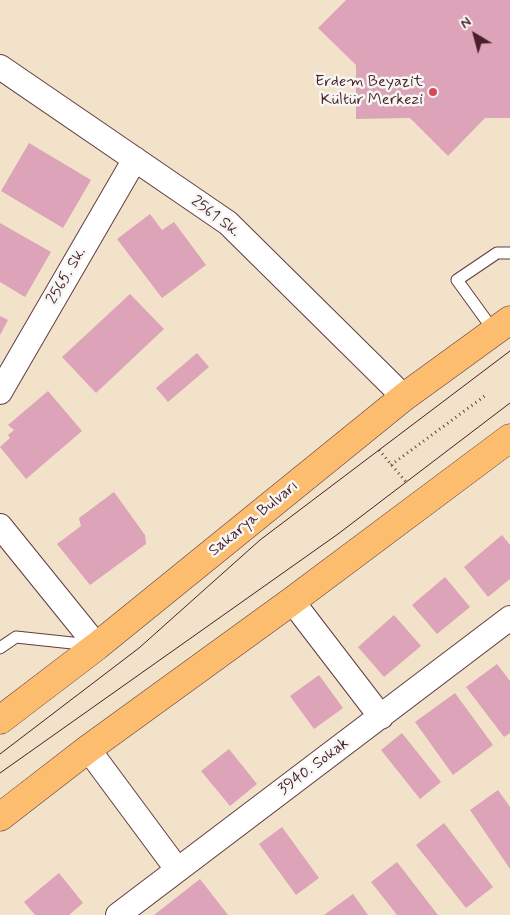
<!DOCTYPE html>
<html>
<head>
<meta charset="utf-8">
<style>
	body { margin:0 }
	#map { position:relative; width:510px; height:915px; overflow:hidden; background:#f2e2c9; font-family:Mynerve,sans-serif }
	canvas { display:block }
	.north { position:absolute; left:450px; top:10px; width:50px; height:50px; -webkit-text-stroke:4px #f6f6f2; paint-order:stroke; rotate:323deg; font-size:14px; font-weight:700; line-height:20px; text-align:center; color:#4a1f2b }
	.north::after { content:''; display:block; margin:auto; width:18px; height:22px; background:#4a1f2b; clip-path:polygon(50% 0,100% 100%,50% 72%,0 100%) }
</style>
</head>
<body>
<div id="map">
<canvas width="510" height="915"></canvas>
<div class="north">N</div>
</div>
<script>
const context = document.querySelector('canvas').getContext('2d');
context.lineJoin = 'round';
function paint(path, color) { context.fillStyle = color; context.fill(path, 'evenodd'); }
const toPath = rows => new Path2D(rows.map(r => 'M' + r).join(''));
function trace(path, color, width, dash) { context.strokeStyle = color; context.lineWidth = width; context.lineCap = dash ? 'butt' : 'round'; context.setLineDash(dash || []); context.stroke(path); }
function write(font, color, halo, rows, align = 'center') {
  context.font = font + ' Mynerve,sans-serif'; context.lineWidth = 5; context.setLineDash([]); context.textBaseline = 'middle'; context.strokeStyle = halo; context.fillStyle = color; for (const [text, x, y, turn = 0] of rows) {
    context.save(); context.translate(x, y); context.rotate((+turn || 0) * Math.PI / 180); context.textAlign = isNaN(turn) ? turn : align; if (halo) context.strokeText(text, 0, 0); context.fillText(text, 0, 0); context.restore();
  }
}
paint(toPath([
	[346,0,510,0,510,118,485,118,448,156,410,118,356,119,356,65,318,28],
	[29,143,91,180,63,228,1,191],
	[150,214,162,230,174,222,206,265,162,298,117,239],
	[0,223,51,252,25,297,0,282],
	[130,294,164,329,96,393,62,357],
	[0,316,8,320,0,335],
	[197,353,209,367,168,402,156,388],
	[48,391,82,431,26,479,0,447,10,438,8,435,14,430,8,425],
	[114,492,145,535,146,544,90,585,57,544,81,526,79,518],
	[502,535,510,545,510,579,488,597,464,567],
	[445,577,470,607,437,634,412,605],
	[394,615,421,646,384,677,358,647],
	[497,664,510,681,510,733,504,737,466,687],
	[319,675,343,708,314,729,290,696],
	[455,693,493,745,453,775,415,722],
	[402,733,441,782,420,799,381,750],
	[229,749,257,784,230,806,201,771],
	[498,790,510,807,510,869,470,810],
	[444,823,493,887,466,908,416,845],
	[282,827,319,878,296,895,259,844],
	[397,862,438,915,397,915,371,882],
	[59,873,83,903,69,915,35,915,24,902],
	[200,879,228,915,154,915],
	[353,894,368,915,324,915]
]), '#dda3b9');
const service = toPath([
	[494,331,457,280,497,253,510,253],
	[0,648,16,637,91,645]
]);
const minor = toPath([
	[0,67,228,223,404,397],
	[0,392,135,159],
	[0,526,97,646],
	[292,601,381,717],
	[88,749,177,869],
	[118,915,510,618]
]);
const primary = toPath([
	[0,720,97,646,404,397,510,320],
	[0,817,88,749,292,601,510,438]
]);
trace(service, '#633c43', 13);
trace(minor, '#633c43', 26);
trace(primary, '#633c43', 29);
trace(toPath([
	[379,450,406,482],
	[391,465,486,395]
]), '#633c43', 3, [1, 4]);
trace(service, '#fff', 11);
trace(minor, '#fff', 24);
trace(primary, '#fcbd6f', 28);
trace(toPath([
	[0,754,139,648,260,540,510,351],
	[0,773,338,534,510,403]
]), '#4a1f2b', 1);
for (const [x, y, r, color] of [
	[433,92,5,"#d1495b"]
]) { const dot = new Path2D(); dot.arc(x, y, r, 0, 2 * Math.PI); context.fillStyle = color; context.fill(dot); trace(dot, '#f6f6f2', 2); }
write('16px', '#4a1f2b', '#f6f6f2', [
	["Erdem Beyazit",423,83],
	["Kültür Merkezi",423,101]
], 'right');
write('16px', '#4a1f2b', '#f6f6f2', [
	["2561 Sk.",215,217,37],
	["2565. Sk.",67,276,-60],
	["Sakarya Bulvarı",254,519,-39],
	["3940. Sokak",314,767,-37]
]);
</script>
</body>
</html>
